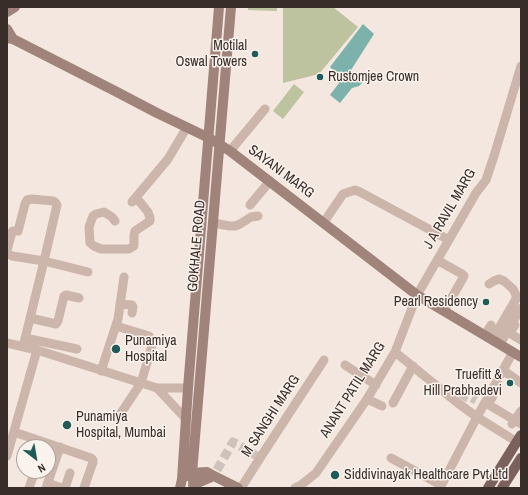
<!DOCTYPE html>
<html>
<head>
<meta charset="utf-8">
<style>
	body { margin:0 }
	#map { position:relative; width:528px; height:495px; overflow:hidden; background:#f3e7df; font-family:"Archivo Narrow",sans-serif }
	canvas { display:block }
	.frame { position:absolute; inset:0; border:8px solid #392d2a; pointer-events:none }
	.north { position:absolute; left:16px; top:439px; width:40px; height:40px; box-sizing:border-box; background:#faf2ec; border:1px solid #ada39e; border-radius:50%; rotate:149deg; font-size:11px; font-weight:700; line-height:16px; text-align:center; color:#392d2a }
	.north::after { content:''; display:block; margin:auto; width:14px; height:18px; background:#1f5c57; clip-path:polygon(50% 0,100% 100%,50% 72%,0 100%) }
</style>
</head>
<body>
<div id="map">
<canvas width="528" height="495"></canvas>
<div class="frame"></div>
<div class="north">N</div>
</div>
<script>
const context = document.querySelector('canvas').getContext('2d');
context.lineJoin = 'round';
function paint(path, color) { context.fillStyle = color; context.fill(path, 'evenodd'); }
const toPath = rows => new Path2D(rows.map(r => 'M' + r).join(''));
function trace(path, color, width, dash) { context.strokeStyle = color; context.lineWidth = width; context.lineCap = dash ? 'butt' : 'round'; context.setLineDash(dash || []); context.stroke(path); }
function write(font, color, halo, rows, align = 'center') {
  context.font = font + ' "Archivo Narrow",sans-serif'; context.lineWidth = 3; context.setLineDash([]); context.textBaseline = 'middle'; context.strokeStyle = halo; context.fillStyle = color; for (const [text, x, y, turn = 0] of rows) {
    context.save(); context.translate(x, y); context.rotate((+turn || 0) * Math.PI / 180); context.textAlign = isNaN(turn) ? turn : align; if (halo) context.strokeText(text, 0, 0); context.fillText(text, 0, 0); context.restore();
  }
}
paint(toPath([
	[248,7,277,7,277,11,248,10],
	[283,7,333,7,358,27,319,74,283,83],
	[294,84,304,92,283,119,273,111]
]), '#bcc39e');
paint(toPath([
	[363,24,374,34,351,70,355,76,362,80,363,82,359,86,352,88,340,103,330,95,339,83,331,75,334,71,330,67]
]), '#7db1ac');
trace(toPath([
	[462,400,465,395,467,395,476,400],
	[217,470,233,442,235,443,257,456]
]), '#cec2bb', 9, [9, 4.5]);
trace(toPath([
	[230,151,265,109],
	[132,202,168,159,187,127],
	[250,205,270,181],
	[115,221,112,217,104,212,96,214,93,216,89,227,90,243,94,246,101,249,129,249,134,246,134,235,135,231,150,221,150,218,148,212,140,202,135,198],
	[324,222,343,194,355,190,360,192,449,240],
	[213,223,230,226,235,226,240,224,251,217,258,216],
	[437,260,462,274,464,276,463,278,444,311],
	[489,284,494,281,499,279,504,281,513,289,516,295,516,299,492,340],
	[120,304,132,305,133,307,132,313],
	[30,318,56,324,58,321,64,296,66,295,79,298],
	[515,325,511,331,511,334,521,340],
	[116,326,149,336,152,340,153,342,141,383,117,419],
	[485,335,491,325],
	[25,338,77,349],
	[7,343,37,350,157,388,188,388],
	[500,344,521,308],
	[23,347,44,261,57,205,55,202,53,201,32,199,27,200,25,204,18,231,13,231,12,232,7,250,7,253,12,256,44,261,88,272],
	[395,352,459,404,477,417,517,442],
	[345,365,376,385],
	[101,371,118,319,124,277],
	[507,373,521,383],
	[157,388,186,419],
	[493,396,489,403,489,405,521,424],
	[367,399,382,406],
	[393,403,413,366],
	[512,424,521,411],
	[14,432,91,458,93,460,93,462,84,488],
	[7,456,37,350],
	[391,458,441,485],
	[48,483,61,488],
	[29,488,35,471],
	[46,488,60,447],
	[65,488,70,473],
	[241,488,260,458,324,360],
	[295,488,301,485,316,473,367,399,395,352,417,295,476,193,486,180,494,156,521,66],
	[440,488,477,417,513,352]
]), '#ccb5aa', 9);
trace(toPath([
	[7,12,15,7],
	[7,29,13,39],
	[7,38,13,39,115,91,157,113,209,138,230,151,417,295,521,357],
	[187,476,192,473,207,472,214,476,238,488],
	[193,485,214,476],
	[180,488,182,479,188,388,219,7],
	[194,488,192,473,231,7]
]), '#a0847b', 10);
trace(toPath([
	[488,488,521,435],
	[502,488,521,458]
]), '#7b615b', 10);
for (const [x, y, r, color] of [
	[255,54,4,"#1f5c57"],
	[320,77,4,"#1f5c57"],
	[486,302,4,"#1f5c57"],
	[116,349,5,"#1f5c57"],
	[510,383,4,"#1f5c57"],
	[67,425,5,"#1f5c57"],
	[335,475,5,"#1f5c57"]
]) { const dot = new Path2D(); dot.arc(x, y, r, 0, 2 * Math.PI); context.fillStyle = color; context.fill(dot); trace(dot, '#faf2ec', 1.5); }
write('14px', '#392d2a', '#faf2ec', [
	["Motilal",247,46,"right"],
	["Oswal Towers",247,62,"right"],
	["Rustomjee Crown",328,77],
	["Pearl Residency",478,302,"right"],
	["Punamiya",125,341],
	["Hospital",125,357],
	["Truefitt &",502,375,"right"],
	["Hill Prabhadevi",502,391,"right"],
	["Punamiya",76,417],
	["Hospital, Mumbai",76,433],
	["Siddivinayak Healthcare Pvt Ltd",344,475]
], 'left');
write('14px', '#392d2a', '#faf2ec', [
	["SAYANI MARG",281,172,37],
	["J A RAVIL MARG",450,209,-60],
	["GOKHALE ROAD",197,246,-85],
	["ANANT PATIL MARG",353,390,-58],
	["M SANGHI MARG",271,416,-57]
]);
</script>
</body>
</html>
